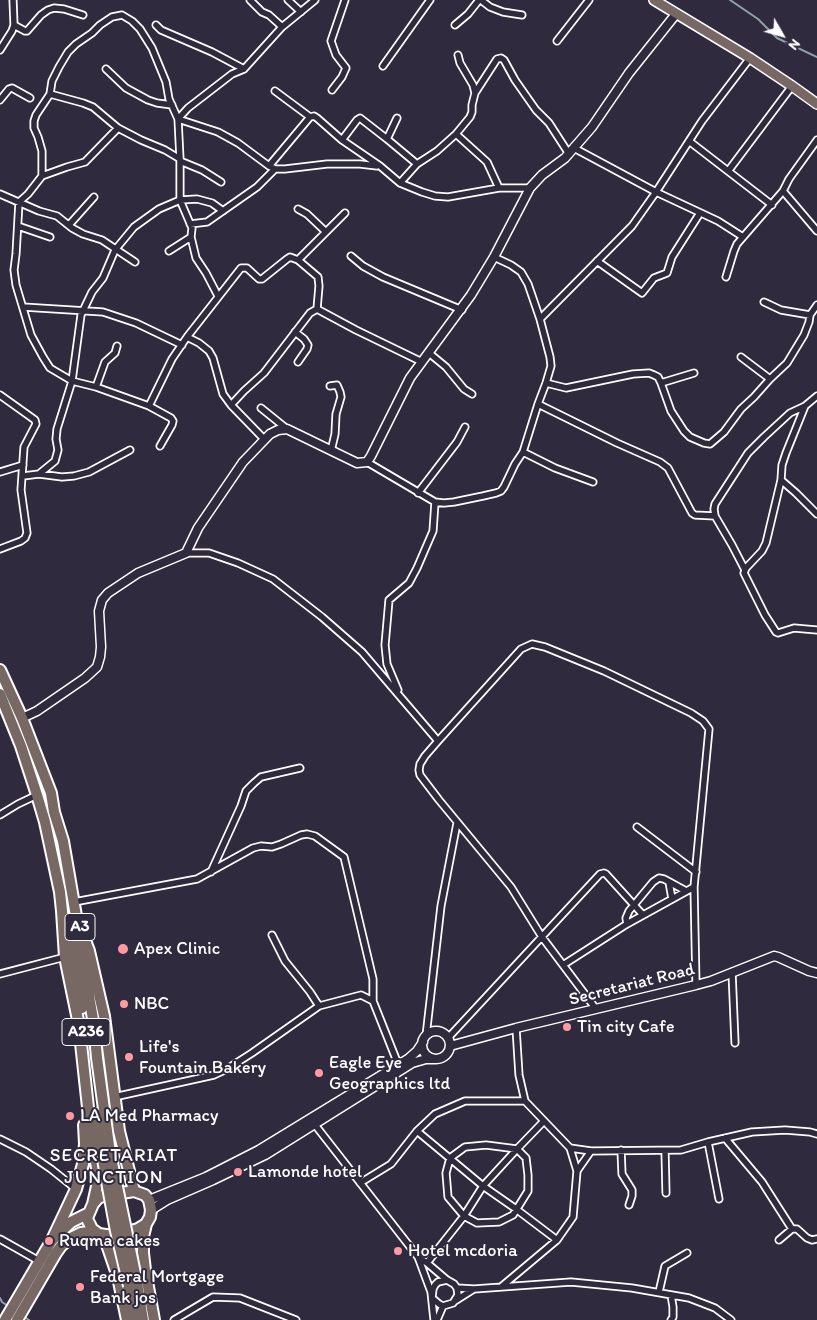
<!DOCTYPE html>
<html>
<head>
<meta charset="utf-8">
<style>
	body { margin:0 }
	#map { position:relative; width:817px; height:1320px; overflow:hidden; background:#2f2a3d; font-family:Itim,sans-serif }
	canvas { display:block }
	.north { position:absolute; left:757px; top:10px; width:50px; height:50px; -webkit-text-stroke:4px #2f2a3d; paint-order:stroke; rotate:128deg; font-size:14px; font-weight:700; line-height:20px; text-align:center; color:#fff }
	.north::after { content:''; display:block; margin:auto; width:18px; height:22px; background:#fff; clip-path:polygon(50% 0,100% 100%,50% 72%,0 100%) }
</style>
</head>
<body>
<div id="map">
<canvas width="817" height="1320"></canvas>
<div class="north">N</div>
</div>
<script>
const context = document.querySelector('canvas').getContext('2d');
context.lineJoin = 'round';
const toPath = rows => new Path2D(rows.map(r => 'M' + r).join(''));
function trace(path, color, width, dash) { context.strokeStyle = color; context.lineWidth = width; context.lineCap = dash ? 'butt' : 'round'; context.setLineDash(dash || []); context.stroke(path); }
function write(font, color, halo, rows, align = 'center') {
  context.font = font + ' Itim,sans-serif'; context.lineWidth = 4; context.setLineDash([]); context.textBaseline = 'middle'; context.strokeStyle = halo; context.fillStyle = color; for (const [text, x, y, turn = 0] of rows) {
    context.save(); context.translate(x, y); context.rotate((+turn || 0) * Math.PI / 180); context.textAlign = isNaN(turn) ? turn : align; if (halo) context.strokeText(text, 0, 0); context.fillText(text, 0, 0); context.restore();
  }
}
trace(toPath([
	[730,0,758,19,777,38,817,57],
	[0,1298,2,1302,8,1306],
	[23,1316,29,1320]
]), '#91a0aa', 2);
const street = toPath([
	[250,0,262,12,269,15,279,24,282,27],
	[288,0,301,12],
	[481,0,490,7,503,12,522,15],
	[14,25,25,31,27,31,41,15,48,10,54,8,64,9,83,15],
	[156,25,161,30,212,52,244,69],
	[455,25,468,14,479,0],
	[557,41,589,0],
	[0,50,12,31,14,25,13,0],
	[383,66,430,0],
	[106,69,126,88,148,100,157,103,172,105],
	[332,90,342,77,346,68,336,55,331,41,345,0],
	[275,91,310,117,314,116,317,118,342,140,380,166,400,183,422,192,435,196,448,197,499,188,530,188],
	[475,93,497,59,501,58,504,60,515,80,536,110,549,123,569,154],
	[50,94,83,103,93,107,118,128,141,140,165,150,180,159],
	[0,100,9,89,12,88,30,98],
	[178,119,218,132,238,143,269,166,275,169,285,169,327,164,360,164,377,166],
	[178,119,188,108,232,74,244,69,282,27,315,0],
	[118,128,85,162,67,167,42,176,28,194,19,202,16,254,14,270,16,285,31,335,43,357,50,368,72,381,96,387,149,406,172,359,187,337,241,268,247,268,259,279,262,279,287,259,290,257,298,260,345,213],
	[456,134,487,162,499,188],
	[387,139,417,164],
	[342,140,357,120,360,118,387,139,397,118],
	[689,141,772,205],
	[574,148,656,192,718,221,743,237],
	[180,161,202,170,221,182],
	[269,166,310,117],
	[729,170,792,86],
	[42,176,42,151,38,137,34,128,34,121,36,115,50,94,52,81,59,67,68,52,76,44,92,33,100,25,112,17,122,15,132,21,140,29,152,48,166,82,169,99,178,119,180,159,180,200,192,228,191,237,196,258,206,273,218,296],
	[400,183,417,164,437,151,456,134,470,117,472,112,472,105,475,93,473,85,460,63,458,55],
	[783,191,817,231],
	[0,194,39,211,57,216,72,228,83,234,102,240,135,262],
	[298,209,307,214,326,232],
	[190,224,207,222,257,187,275,169],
	[69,225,94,197],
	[18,226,50,237],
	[169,251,191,237],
	[351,256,363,266,383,277,462,310],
	[298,260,318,277,319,286,317,309],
	[597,261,642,293,654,278,667,273,672,257,700,213],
	[726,277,734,251,737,244,783,191,789,179,817,140],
	[764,302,781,310,810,315],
	[23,307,103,312,136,323,182,345],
	[317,309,356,330,422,362],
	[540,319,632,226,656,192,702,121,750,58],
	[295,332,304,339,308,345,307,349,298,362],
	[187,337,199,343,209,351,213,358,223,394,231,405,264,439],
	[429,353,446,367,464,389,472,394],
	[741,357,770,379],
	[546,383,566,388,633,374,649,373,654,375,658,377,661,383,671,411,684,431,690,437,704,443,710,444,724,432,741,409,754,397,770,379,787,363,804,335,809,322,810,315,817,305],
	[661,383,694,373],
	[330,386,337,385,340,392,341,397,336,414,335,434,331,451],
	[96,387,105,362,115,353,117,346],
	[0,395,35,420,36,424,24,447,21,490,27,533,25,538,21,541,0,549],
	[817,396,805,406,786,453,782,465,781,480,766,543,762,551,746,568,744,573,765,615,776,632,778,633,794,628,817,630],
	[538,404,617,443,660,462,668,468,692,513,695,515,715,516],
	[231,405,244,391,264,373,310,313,317,309],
	[149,406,171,418,173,421,172,425,160,446],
	[261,408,287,429],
	[523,452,555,468,593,482],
	[367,462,435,502,444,503,454,502,483,496,496,493,501,491,504,487,515,464,523,452,538,404,546,383,551,366,550,357,540,319,528,284,521,272,511,265,494,257],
	[0,472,23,465],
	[39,474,62,477,74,476,89,472,130,450],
	[23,476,39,474,55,461,58,450,56,439,57,429,72,381,81,315,92,292,103,278,115,250,134,227,159,209,180,200,197,199,212,203,223,211],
	[781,480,796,493,817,514],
	[418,493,457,442,465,427],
	[186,553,209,553,238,563,273,579,322,617,362,652,438,741],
	[745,570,732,545,715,516,714,509,715,504,748,453,764,437,790,413,805,406],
	[398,690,387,664,385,645,389,600,409,583,417,568,433,531,435,502],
	[0,815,18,804,37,795],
	[637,827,696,872],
	[211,872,241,806,246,791,254,783,261,777,300,768],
	[669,882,672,899],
	[74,902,197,879,253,848,261,846,272,847,281,844,301,835,307,834,315,836,344,857,373,979,373,1001],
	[627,924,626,918,629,911,653,882,659,878,664,879,686,891],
	[272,935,285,961,310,992,319,1006],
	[563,965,627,924,694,887],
	[732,972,735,1043],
	[0,974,65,957],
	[596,1009,542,937,511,887,439,800,420,775,419,770,420,764,425,756,438,741,521,649,532,644,545,647,604,671,691,713,703,721,709,729,694,887,696,985],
	[516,1028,519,1075,525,1101],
	[426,1036,441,906,457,823],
	[448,1038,600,874,604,873,606,874,643,915],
	[114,1097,214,1075,227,1069,252,1053,319,1006,361,995,373,1001,398,1064],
	[312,1121,418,1257,431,1292,434,1320],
	[417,1131,483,1186,516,1209,557,1240],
	[725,1138,762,1182,792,1229],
	[0,1139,26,1152,51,1169,76,1189],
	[708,1142,719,1199],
	[486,1145,517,1149,526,1158,528,1175,528,1191,513,1215,499,1222,477,1223,464,1216,448,1197,446,1173,450,1158,465,1147,486,1145],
	[570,1148,591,1151,681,1150,708,1142,752,1132,785,1130,810,1132,817,1134],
	[621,1150,622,1174,632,1190,632,1196,629,1205],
	[665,1151,666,1193],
	[577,1171,591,1151],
	[360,1183,391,1164,417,1131,435,1114,465,1101,525,1101,570,1148,577,1171,573,1217,557,1240,501,1287],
	[0,1239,39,1261],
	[779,1240,792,1229,797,1229,807,1238,812,1240,817,1239],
	[418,1257,427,1263,447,1280],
	[427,1263,464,1216,483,1186,517,1149,544,1121],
	[447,1280,454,1284,457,1288,458,1295,453,1303,443,1306,439,1304,432,1298,433,1289,435,1285,438,1282,447,1280],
	[457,1288,474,1289],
	[659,1292,665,1266,687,1253],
	[455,1301,474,1289,571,1282,632,1288,689,1298,715,1308,731,1320],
	[174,1320,213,1297,240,1298,296,1320],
	[437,1320,443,1306],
	[671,1320,673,1317,673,1307,671,1295]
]);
const secondary = toPath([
	[22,718,37,711,85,678,97,667,100,657,101,647,99,611,102,600,108,593,138,573,186,553,198,528,243,462,270,434,278,430,287,429,357,463,367,462,371,456,410,378,471,295,494,257,530,188,542,175,565,158,592,127,629,73,676,14],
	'422 1045a14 14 0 1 1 28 0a14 14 0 1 1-28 0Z',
	[450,1046,516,1028,696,985,711,981,774,956,778,957,809,971,817,973],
	[149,1200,206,1177,259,1150,408,1059,417,1051,423,1042],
	[151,1210,167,1200,213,1180,265,1155,412,1063,426,1059,435,1059]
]);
const primary = toPath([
	[654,0,750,58,792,86,817,104]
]);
const highway = toPath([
	[0,670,22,718,51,793,54,812,63,841,76,916,89,951,104,1016,119,1131,134,1191],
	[0,694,21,746,37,795,45,822,60,892,62,911,65,957,79,1025,91,1135,97,1168,97,1186,93,1204],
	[67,929,72,945,82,1008],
	[78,932,94,1025,97,1058,110,1153],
	[96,1114,102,1154],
	[134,1191,145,1195,149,1200,151,1210,150,1217,146,1224,138,1229,113,1236,99,1234,92,1229,88,1221,87,1218,93,1204,98,1198,103,1196,134,1191],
	[146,1224,143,1237,143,1253,145,1270,154,1320],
	[104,1236,118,1277,127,1320],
	[52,1240,76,1189,83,1164,85,1144,84,1125],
	[137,1283,143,1320],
	[129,1286,135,1320],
	[5,1320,52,1240,71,1222,89,1213],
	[17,1320,56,1253,61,1246,69,1239,81,1233,95,1231]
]);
trace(street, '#fff', 9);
trace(secondary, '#fff', 11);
trace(primary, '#fff', 12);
trace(highway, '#fff', 14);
trace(street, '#2f2a3d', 5.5);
trace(secondary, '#2f2a3d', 8);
trace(primary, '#776864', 9);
trace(highway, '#776864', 10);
const highwayBridge = toPath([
	[110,1153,137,1283],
	[102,1154,116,1231,129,1286]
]);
trace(highwayBridge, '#fff', 14, []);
trace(highwayBridge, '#776864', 10);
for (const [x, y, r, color] of [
	[123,949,6,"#ff9aa2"],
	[124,1004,5,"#ff9aa2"],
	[567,1027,5,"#ff9aa2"],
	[129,1057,5,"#ff9aa2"],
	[319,1073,5,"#ff9aa2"],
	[70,1116,5,"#ff9aa2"],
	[238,1172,5,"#ff9aa2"],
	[49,1241,5,"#ff9aa2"],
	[398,1251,5,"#ff9aa2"],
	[80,1287,5,"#ff9aa2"]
]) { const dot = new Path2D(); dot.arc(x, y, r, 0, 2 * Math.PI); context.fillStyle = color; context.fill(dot); trace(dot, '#2f2a3d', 2); }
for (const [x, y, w] of [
	[80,927,30],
	[86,1032,48]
]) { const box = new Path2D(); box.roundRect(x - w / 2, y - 13.5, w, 27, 4); context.fillStyle = '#2f2a3d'; context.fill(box); trace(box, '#fff', 1); }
write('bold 16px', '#fff', null, [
	["A3",80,927],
	["A236",86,1032]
]);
write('18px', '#fff', '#2f2a3d', [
	["Apex Clinic",134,949],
	["NBC",134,1004],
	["Tin city Cafe",577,1027],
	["Life's",139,1047],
	["Fountain Bakery",139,1068],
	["Eagle Eye",329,1063],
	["Geographics ltd",329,1084],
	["LA Med Pharmacy",80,1116],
	["Lamonde hotel",248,1172],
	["Ruqma cakes",59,1241],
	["Hotel mcdoria",408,1251],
	["Federal Mortgage",90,1277],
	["Bank jos",90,1298]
], 'left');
write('18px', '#fff', '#2f2a3d', [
	["Secretariat Road",632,985,-14]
]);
context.letterSpacing = '1px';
write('19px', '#fff', '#2f2a3d', [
	["SECRETARIAT",114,1156],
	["JUNCTION",114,1178]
]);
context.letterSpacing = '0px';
</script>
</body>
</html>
